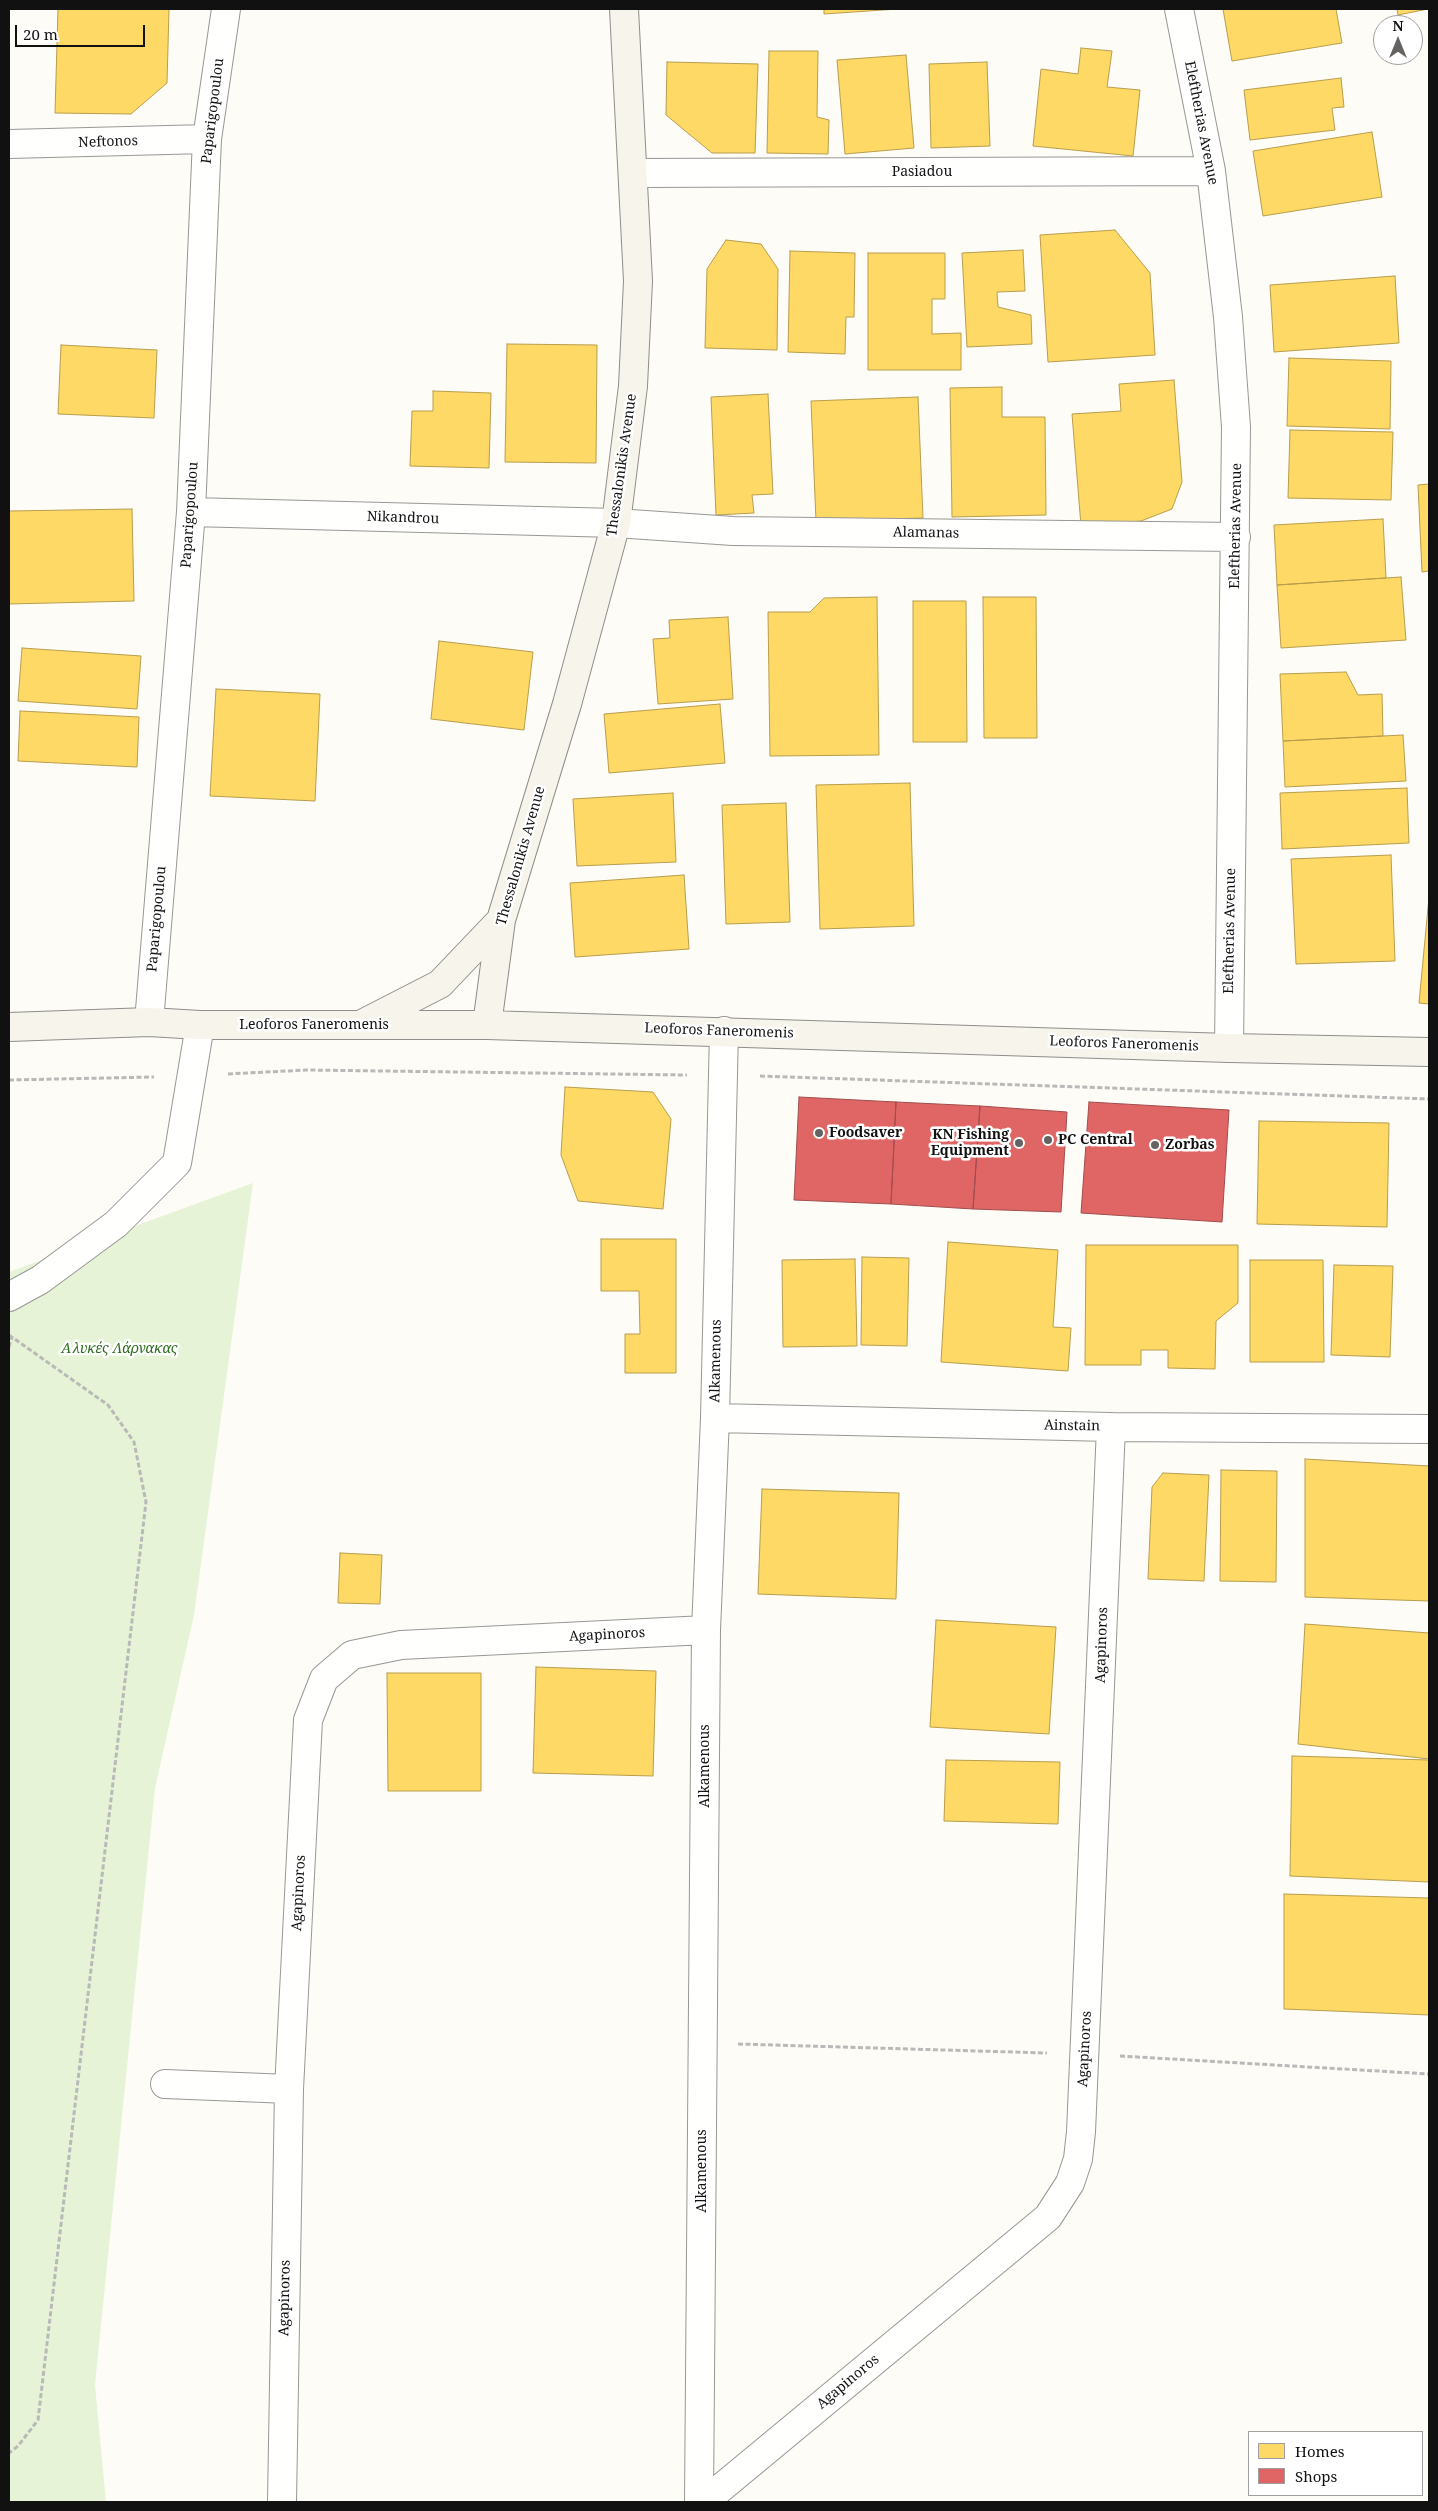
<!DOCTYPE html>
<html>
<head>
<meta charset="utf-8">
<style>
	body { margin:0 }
	#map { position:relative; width:1438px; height:2511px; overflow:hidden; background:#fdfcf7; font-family:"Noto Serif",serif }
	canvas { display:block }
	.frame { position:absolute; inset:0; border:10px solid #111; pointer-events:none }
	.legend { position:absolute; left:1248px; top:2431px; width:175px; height:65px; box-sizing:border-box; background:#fff; border:1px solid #a0a0a0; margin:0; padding:6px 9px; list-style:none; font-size:15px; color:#111 }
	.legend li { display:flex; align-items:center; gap:10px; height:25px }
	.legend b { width:25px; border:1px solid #a0a0a0 }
	.north { position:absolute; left:1373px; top:15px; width:50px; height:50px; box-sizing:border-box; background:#fff; border:1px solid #a0a0a0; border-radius:50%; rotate:0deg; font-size:14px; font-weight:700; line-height:20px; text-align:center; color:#111 }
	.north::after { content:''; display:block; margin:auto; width:18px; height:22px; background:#646362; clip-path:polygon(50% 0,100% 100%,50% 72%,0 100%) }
	.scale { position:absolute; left:15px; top:25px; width:130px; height:22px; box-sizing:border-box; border:2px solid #111; border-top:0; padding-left:6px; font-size:15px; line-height:18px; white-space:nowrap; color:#111; -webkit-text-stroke:4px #fff; paint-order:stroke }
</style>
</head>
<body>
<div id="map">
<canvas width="1438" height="2511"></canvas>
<div class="frame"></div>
<ul class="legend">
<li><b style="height:14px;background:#ffd966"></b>Homes</li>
<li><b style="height:14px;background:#e06666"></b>Shops</li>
</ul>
<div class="north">N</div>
<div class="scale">20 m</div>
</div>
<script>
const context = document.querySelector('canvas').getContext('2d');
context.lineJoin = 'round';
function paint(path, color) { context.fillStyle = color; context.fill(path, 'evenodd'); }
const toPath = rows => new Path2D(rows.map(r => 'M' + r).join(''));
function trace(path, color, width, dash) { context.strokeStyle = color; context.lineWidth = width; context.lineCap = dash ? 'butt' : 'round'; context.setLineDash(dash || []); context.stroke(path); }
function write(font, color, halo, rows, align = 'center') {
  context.font = font + ' "Noto Serif",serif'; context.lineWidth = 5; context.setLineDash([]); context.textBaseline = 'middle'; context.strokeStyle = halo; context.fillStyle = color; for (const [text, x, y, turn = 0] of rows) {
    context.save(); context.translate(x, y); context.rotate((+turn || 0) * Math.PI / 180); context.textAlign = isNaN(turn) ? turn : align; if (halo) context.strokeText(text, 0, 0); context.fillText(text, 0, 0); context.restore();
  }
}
paint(toPath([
	[253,1183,194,1615,155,1788,95,2385,106,2502,9,2502,9,1272]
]), '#e7f3d7');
const homes = toPath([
	[58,9,169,9,167,83,131,114,55,113,58,9],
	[824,9,898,9,824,14,824,9],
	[1223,9,1336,9,1342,43,1232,61,1223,9],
	[1397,9,1428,9,1398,15,1397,9],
	[1081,48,1112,51,1107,87,1140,90,1133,156,1033,146,1041,69,1078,74,1081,48],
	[769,51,818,51,817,117,829,120,828,154,767,153,769,51],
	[906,55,914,148,845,154,837,60,906,55],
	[667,62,758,64,755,153,712,153,666,115,667,62],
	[987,62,990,146,931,148,929,64,987,62],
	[1341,78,1344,107,1332,108,1335,130,1250,140,1244,90,1341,78],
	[1372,132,1382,197,1263,216,1253,151,1372,132],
	[1115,230,1150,273,1155,355,1048,362,1040,235,1115,230],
	[726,240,761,244,778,269,777,350,705,348,707,269,726,240],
	[1023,250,1025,291,997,292,998,307,1031,315,1032,344,967,347,962,253,1023,250],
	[790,251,855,253,854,317,846,317,845,354,788,352,790,251],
	[868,253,945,253,945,299,932,299,932,334,961,333,961,370,868,370,868,253],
	[1395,276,1399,343,1274,352,1270,285,1395,276],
	[507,344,597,345,596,463,505,462,507,344],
	[61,345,157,350,154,418,58,414,61,345],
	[1289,358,1391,361,1390,429,1287,426,1289,358],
	[1174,380,1182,482,1172,509,1141,521,1081,526,1072,414,1121,411,1119,384,1174,380],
	[1002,387,1002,417,1045,417,1046,515,952,517,950,388,1002,387],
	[433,391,491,393,489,468,410,466,412,411,433,411,433,391],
	[768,394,773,494,752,495,754,513,716,515,711,397,768,394],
	[918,397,923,518,816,521,811,401,918,397],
	[1290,430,1393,432,1391,500,1288,498,1290,430],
	[1429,484,1429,571,1422,572,1418,485,1429,484],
	[132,509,134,601,9,604,9,511,132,509],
	[1383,519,1386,578,1277,585,1274,525,1383,519],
	[1401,577,1406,640,1281,648,1277,585,1401,577],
	[877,597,879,755,770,756,768,612,810,612,824,598,877,597],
	[983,597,1036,597,1037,738,984,738,983,597],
	[913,601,966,601,967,742,913,742,913,601],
	[728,617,733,699,658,704,653,639,670,638,669,620,728,617],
	[439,641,533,652,524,730,431,719,439,641],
	[22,648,141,656,137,709,18,701,22,648],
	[1346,672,1358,695,1382,694,1383,736,1283,741,1280,674,1346,672],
	[216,689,320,694,315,801,210,796,216,689],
	[720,704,725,763,609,773,604,714,720,704],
	[20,711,139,717,137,767,18,761,20,711],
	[1403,735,1406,781,1285,787,1283,741,1403,735],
	[910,783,914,926,820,929,816,785,910,783],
	[1407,788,1409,843,1282,849,1280,793,1407,788],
	[673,793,676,862,577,866,573,799,673,793],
	[786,803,790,922,726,924,722,805,786,803],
	[1391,855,1395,961,1296,964,1291,859,1391,855],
	[684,875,689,949,575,957,570,883,684,875],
	[1429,897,1429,1004,1419,1003,1429,897],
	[565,1087,653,1092,671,1119,663,1209,578,1201,561,1155,565,1087],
	[1259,1121,1389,1123,1387,1227,1257,1224,1259,1121],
	[601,1239,676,1239,676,1373,625,1373,625,1334,640,1334,639,1291,601,1291,601,1239],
	[948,1242,1058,1250,1053,1327,1071,1328,1068,1371,941,1362,948,1242],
	[1086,1245,1238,1245,1238,1303,1216,1321,1215,1369,1168,1368,1168,1350,1141,1350,1141,1365,1085,1365,1086,1245],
	[862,1257,909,1258,907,1346,861,1345,862,1257],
	[855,1259,857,1346,783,1347,782,1260,855,1259],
	[1250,1260,1323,1260,1324,1362,1250,1362,1250,1260],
	[1334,1265,1393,1266,1390,1357,1331,1355,1334,1265],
	[1305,1459,1429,1466,1429,1601,1305,1597,1305,1459],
	[1221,1470,1277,1471,1276,1582,1220,1581,1221,1470],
	[1163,1473,1209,1475,1204,1581,1148,1579,1152,1487,1163,1473],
	[762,1489,899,1493,896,1599,758,1594,762,1489],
	[340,1553,382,1555,380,1604,338,1603,340,1553],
	[936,1620,1056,1627,1049,1734,930,1727,936,1620],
	[1305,1624,1429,1633,1429,1759,1298,1744,1305,1624],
	[536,1667,656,1671,653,1776,533,1773,536,1667],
	[387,1673,481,1673,481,1791,388,1791,387,1673],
	[1292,1756,1429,1760,1429,1882,1290,1876,1292,1756],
	[946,1760,1060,1762,1058,1824,944,1821,946,1760],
	[1284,1894,1429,1898,1429,2015,1284,2009,1284,1894]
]);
paint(homes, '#ffd966');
trace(homes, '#b89d4c', 1);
const shops = toPath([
	[799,1097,896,1102,891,1204,794,1200,799,1097],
	[896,1102,980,1106,973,1209,891,1204,896,1102],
	[1089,1102,1229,1110,1222,1222,1081,1213,1089,1102],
	[980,1106,1067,1112,1061,1212,973,1209,980,1106]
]);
paint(shops, '#e06666');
trace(shops, '#a24c4c', 1);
const street = toPath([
	[1179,9,1211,171,1228,317,1236,427,1229,1048],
	[9,144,207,139],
	[633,173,1211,171],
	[191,512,616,523,733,531,1236,537],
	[149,1022,191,512,207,139,226,9],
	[9,1297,40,1280,116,1224,177,1163,200,1025],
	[715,1418,1111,1427,1429,1429],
	[165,2084,289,2089],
	[282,2502,289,2089,308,1720,324,1679,352,1655,401,1645,706,1630],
	[699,2502,706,1630,715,1418,724,1031],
	[704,2502,1048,2217,1070,2183,1078,2159,1081,2132,1111,1427]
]);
const secondary = toPath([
	[364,1023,440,984,501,920],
	[487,1025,501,920,567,704,616,523,633,386,638,281,624,9],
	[9,1027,149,1022,200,1025,487,1025,1229,1048,1429,1052]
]);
trace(street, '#979795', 30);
trace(secondary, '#8e8d8b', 30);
trace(toPath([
	[228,1074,306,1070,687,1075],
	[760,1076,1429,1099],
	[9,1080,154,1077],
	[9,1335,108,1405,134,1442,146,1502,38,2420,18,2446,9,2453],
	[9,1347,12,1337],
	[738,2044,1047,2053],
	[1120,2056,1429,2074]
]), '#b9b9b8', 3, [5, 2.5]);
trace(street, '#fffffe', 28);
trace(secondary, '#f6f4eb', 28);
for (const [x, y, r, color] of [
	[819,1133,5,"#646362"],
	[1048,1140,5,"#646362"],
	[1019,1143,5,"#646362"],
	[1155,1145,5,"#646362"]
]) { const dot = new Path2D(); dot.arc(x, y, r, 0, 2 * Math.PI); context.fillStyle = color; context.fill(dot); trace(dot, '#fff', 2); }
write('14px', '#111', '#fff', [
	["Paparigopoulou",213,111,-83],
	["Eleftherias Avenue",1201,123,79],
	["Neftonos",108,142,-2],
	["Pasiadou",922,172],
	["Thessalonikis Avenue",622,465,-82],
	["Paparigopoulou",190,515,-86],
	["Nikandrou",403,518,2],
	["Eleftherias Avenue",1236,526,-89],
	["Alamanas",926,533,1],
	["Thessalonikis Avenue",521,856,-74],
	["Paparigopoulou",157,919,-85],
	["Eleftherias Avenue",1230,931,-89],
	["Leoforos Faneromenis",314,1025],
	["Leoforos Faneromenis",719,1031,2],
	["Leoforos Faneromenis",1124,1044,2],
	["Alkamenous",716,1361,-89],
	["Ainstain",1072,1426,1],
	["Agapinoros",607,1635,-3],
	["Agapinoros",1102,1645,-88],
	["Alkamenous",705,1766,-90],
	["Agapinoros",299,1893,-87],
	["Agapinoros",1085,2049,-87],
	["Alkamenous",702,2171,-90],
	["Agapinoros",285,2298,-89],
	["Agapinoros",848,2382,-40]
]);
write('bold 14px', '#111', '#fff', [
	["Foodsaver",829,1133],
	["KN Fishing",1009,1135,"right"],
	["Equipment",1009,1151,"right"],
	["PC Central",1058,1140],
	["Zorbas",1165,1145]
], 'left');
write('italic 14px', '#2f6b1f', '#fff', [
	["Αλυκές Λάρνακας",119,1349]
]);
</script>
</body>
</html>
